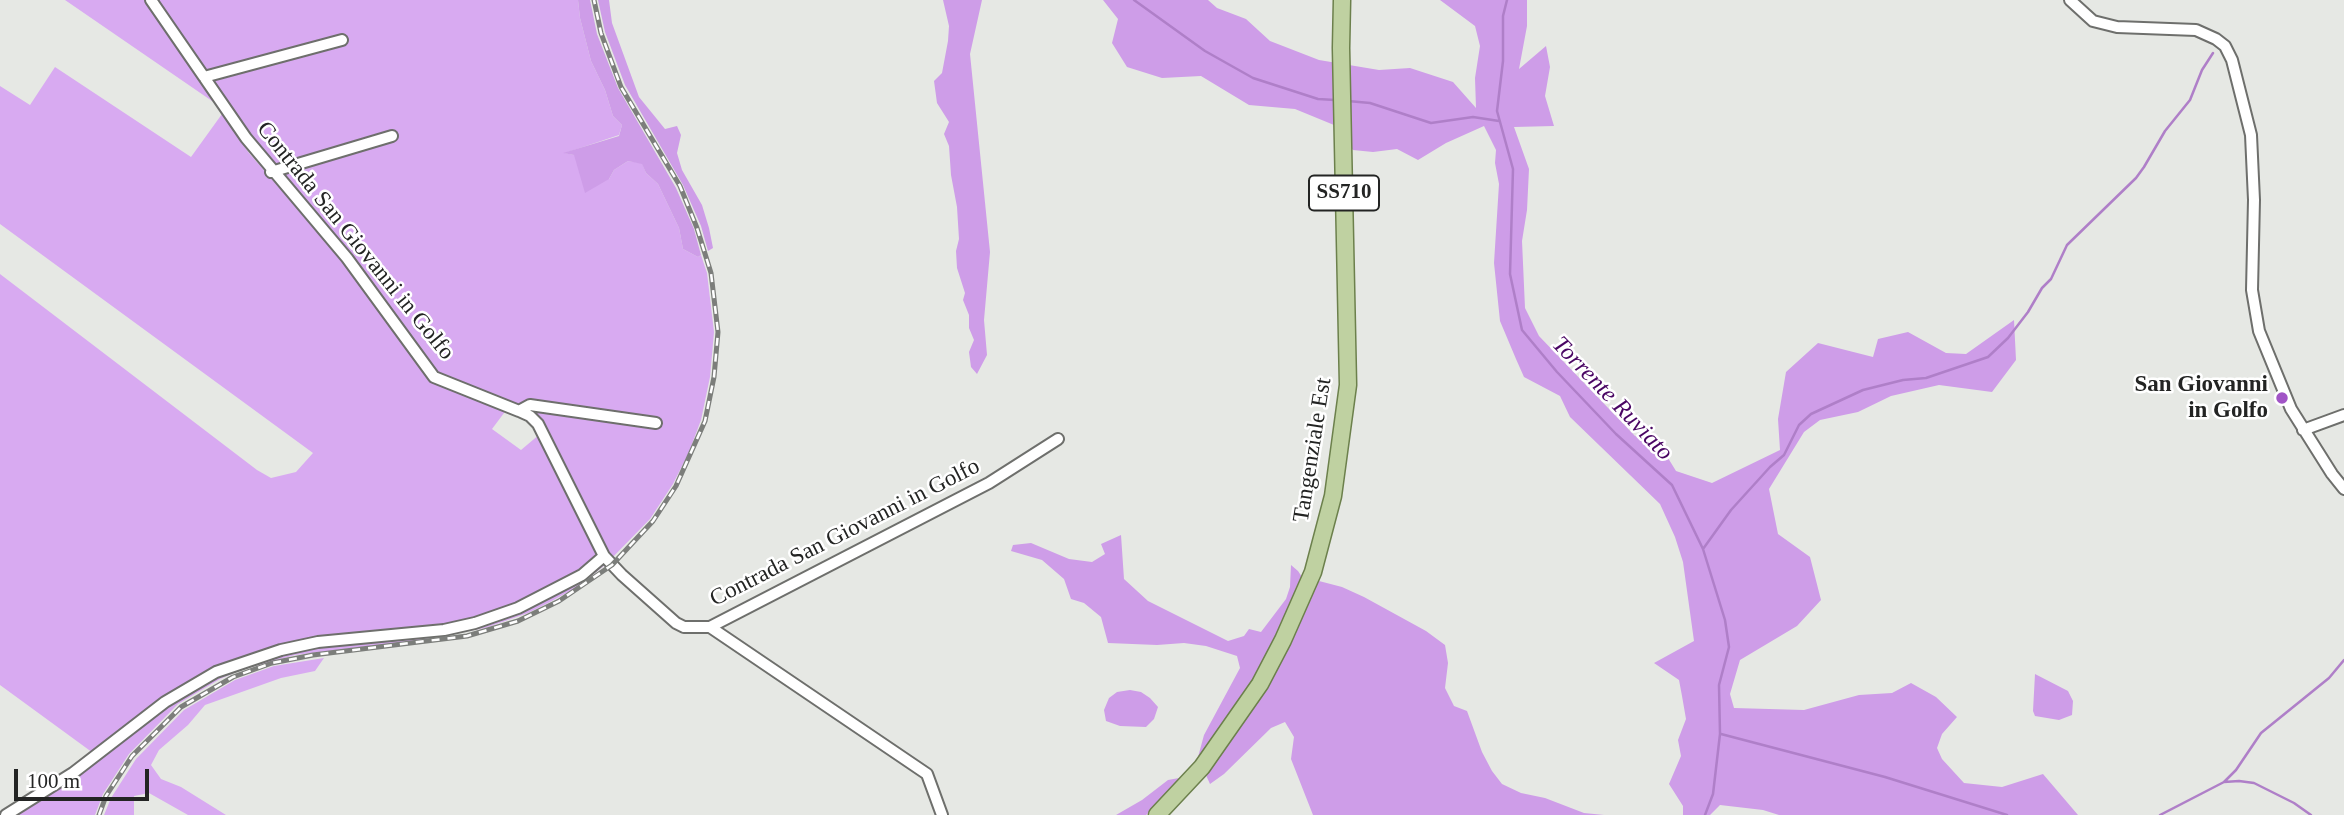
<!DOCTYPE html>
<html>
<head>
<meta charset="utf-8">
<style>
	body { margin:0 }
	#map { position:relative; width:2344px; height:815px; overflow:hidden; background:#e6e8e4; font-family:Georgia,serif }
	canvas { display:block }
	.scale { position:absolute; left:14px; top:769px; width:135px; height:32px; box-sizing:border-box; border:4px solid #232423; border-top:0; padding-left:9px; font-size:21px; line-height:24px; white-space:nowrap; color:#232423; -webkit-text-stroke:5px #fff; paint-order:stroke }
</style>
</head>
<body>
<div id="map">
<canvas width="2344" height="815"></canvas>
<div class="scale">100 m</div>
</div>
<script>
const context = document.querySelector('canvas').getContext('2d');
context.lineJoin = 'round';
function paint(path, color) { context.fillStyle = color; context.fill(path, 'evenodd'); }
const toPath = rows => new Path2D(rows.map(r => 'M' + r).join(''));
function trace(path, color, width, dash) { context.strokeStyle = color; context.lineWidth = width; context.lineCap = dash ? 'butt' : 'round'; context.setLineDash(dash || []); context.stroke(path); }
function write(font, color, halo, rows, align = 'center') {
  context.font = font + ' Georgia,serif'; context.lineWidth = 5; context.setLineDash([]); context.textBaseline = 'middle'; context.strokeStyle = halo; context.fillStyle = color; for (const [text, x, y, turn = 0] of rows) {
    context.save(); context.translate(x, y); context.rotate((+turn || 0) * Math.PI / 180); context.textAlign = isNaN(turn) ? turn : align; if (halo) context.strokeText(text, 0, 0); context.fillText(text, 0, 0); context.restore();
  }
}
paint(toPath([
	[65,0,147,0,212,96,212,101],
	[153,0,578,0,580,18,591,61,605,90,613,116,622,125,619,135,565,153,574,155,609,179,614,170,628,161,642,163,646,173,658,184,679,228,683,249,698,257,701,255,707,273,714,332,710,377,701,420,689,452,673,484,650,519,610,560,538,420,435,375,272,170],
	[55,67,191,157,222,114,249,153,343,261,426,375,507,409,492,429,521,450,540,434,605,565,577,587,550,602,528,613,485,628,419,640,295,655,241,670,220,679,178,704,129,754,103,794,95,815,14,815,87,770,100,758,0,685,0,274,257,470,271,478,296,472,313,453,0,224,0,86,30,105],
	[324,658,315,671,281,678,205,705,188,725,159,750,151,765,161,779,181,787,226,815,188,815,149,793,134,796,134,815,104,815,111,798,136,759,184,710,235,680,274,666]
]), '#d8aaf1');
paint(toPath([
	[578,0,590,0,597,34,618,88,676,188,694,229,701,255,698,257,683,249,679,228,658,184,646,173,642,164,628,161,614,170,609,179,585,193,574,155,563,153,619,136,622,125,613,116,605,90,591,61,580,18],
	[598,0,609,0,612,23,639,97,665,129,677,126,681,135,677,153,682,170,702,205,709,228,713,248,708,251,701,226,683,185,625,85,605,32],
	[943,0,982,0,970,54,990,252,984,320,987,355,977,374,971,367,969,352,974,340,969,328,969,315,963,300,965,293,957,268,956,251,959,239,957,207,951,175,949,146,944,134,949,122,937,103,934,81,942,73,948,41,949,26],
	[1103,0,1208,0,1217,8,1246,19,1270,41,1319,60,1379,70,1410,68,1453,82,1476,108,1475,78,1480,46,1475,26,1440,0,1527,0,1527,26,1519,69,1546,46,1550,67,1545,96,1554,126,1514,127,1529,169,1527,210,1522,241,1525,308,1539,336,1635,436,1660,445,1676,471,1712,483,1780,450,1778,419,1786,372,1818,343,1873,357,1878,339,1908,332,1946,353,1966,354,2014,320,2016,360,1992,392,1939,385,1891,396,1858,412,1820,420,1804,432,1769,489,1778,534,1810,557,1821,600,1797,626,1740,660,1730,694,1734,708,1804,710,1859,695,1892,693,1911,683,1936,697,1957,717,1942,734,1937,748,1942,759,1964,783,2002,787,2043,774,2078,815,1779,815,1763,810,1720,805,1710,815,1683,815,1683,806,1669,784,1681,756,1678,740,1686,719,1682,696,1679,680,1654,663,1694,641,1683,562,1675,537,1660,504,1570,417,1560,396,1524,377,1516,359,1500,321,1494,263,1499,184,1495,163,1496,150,1484,126,1446,143,1418,160,1397,149,1373,152,1353,150,1334,125,1295,109,1249,105,1201,76,1162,78,1127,67,1112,43,1118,19],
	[1121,535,1124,579,1148,601,1228,641,1244,636,1249,629,1261,632,1286,599,1290,587,1291,565,1298,571,1304,580,1255,681,1200,761,1198,757,1204,735,1240,668,1237,656,1206,646,1184,643,1157,645,1108,643,1101,617,1084,603,1071,599,1064,579,1042,560,1011,551,1013,545,1031,543,1069,559,1092,562,1105,554,1101,544],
	[1319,581,1342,587,1364,597,1426,631,1445,645,1448,663,1445,688,1454,706,1467,711,1482,752,1492,771,1502,784,1521,793,1545,798,1584,813,1604,815,1313,815,1291,759,1294,737,1285,722,1271,728,1224,774,1210,784,1205,773],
	[2035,674,2068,691,2073,701,2072,715,2059,720,2035,716,2033,711],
	[1130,690,1141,692,1150,698,1158,707,1154,719,1146,727,1120,726,1106,721,1104,710,1109,698,1117,692],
	[1179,778,1158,805,1146,815,1116,815,1142,800,1168,780]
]), '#ce9de8');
trace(toPath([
	[1134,0,1205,51,1253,78,1318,99,1335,100],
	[1507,0,1503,16,1503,61,1497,111,1513,169,1510,274,1522,330,1557,372,1616,434,1672,485,1703,549,1725,620,1729,647,1719,685,1720,734,1713,794,1705,815],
	[1348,101,1370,103,1431,123,1473,117,1499,121],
	[1703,549,1731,510,1770,467,1784,455,1799,425,1811,414,1863,390,1903,380,1926,378,1988,357,2008,338,2028,312,2042,288,2051,279,2067,245,2136,178,2144,167,2165,131,2190,100,2202,70,2213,53],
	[1721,734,1885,777,2007,815],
	[2224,782,2236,770,2261,733,2329,678,2344,660],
	[2160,815,2224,782,2239,781,2254,783,2294,803,2311,815]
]), '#af7fc8', 2.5);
const minor = toPath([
	[151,0,246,138,347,258,434,377,519,411,530,416,538,424,604,556,622,575,676,623,684,627,710,627,989,483,1058,439],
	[2070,0,2093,21,2117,27,2196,30,2216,39,2225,46,2232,60,2251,135,2254,200,2252,290,2259,331,2291,409,2332,474,2344,489],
	[204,77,342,40],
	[271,172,392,136],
	[519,411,530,405,656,423],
	[2303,430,2344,415],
	[710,627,927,774,942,815],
	[6,815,73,773,165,702,216,672,281,650,318,642,444,630,475,623,518,608,582,575,604,556]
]);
const primary = toPath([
	[1157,815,1202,767,1260,684,1283,640,1313,572,1333,496,1348,385,1341,48,1342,0]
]);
trace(minor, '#6e6f6c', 14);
trace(primary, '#6c804c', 19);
trace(minor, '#fff', 10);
trace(primary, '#bfd1a1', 16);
const rail = toPath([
	[99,815,106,796,132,756,181,707,233,677,272,663,313,655,467,636,518,621,559,601,612,565,653,521,676,486,705,421,714,377,718,332,711,273,697,228,680,186,621,87,601,33,594,0]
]);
trace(rail, '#7c7e7b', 5);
trace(rail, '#fff', 2.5, [8]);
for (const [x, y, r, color] of [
	[2282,398,7,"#a154c6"]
]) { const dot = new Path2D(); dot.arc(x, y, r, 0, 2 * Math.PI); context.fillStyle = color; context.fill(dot); trace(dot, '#fff', 2.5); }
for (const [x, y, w] of [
	[1344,193,70]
]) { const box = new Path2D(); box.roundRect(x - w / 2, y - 17.5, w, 35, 5); context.fillStyle = '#fff'; context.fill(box); trace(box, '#232423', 2); }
write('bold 21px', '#232423', null, [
	["SS710",1344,193]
]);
write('23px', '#232423', '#fff', [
	["Contrada San Giovanni in Golfo",355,241,51],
	["Tangenziale Est",1313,450,-81],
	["Contrada San Giovanni in Golfo",845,533,-27]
]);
write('bold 23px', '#232423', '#fff', [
	["San Giovanni",2268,385],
	["in Golfo",2268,411]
], 'right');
write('italic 24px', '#490563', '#fff', [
	["Torrente Ruviato",1612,399,46]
]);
</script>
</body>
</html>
